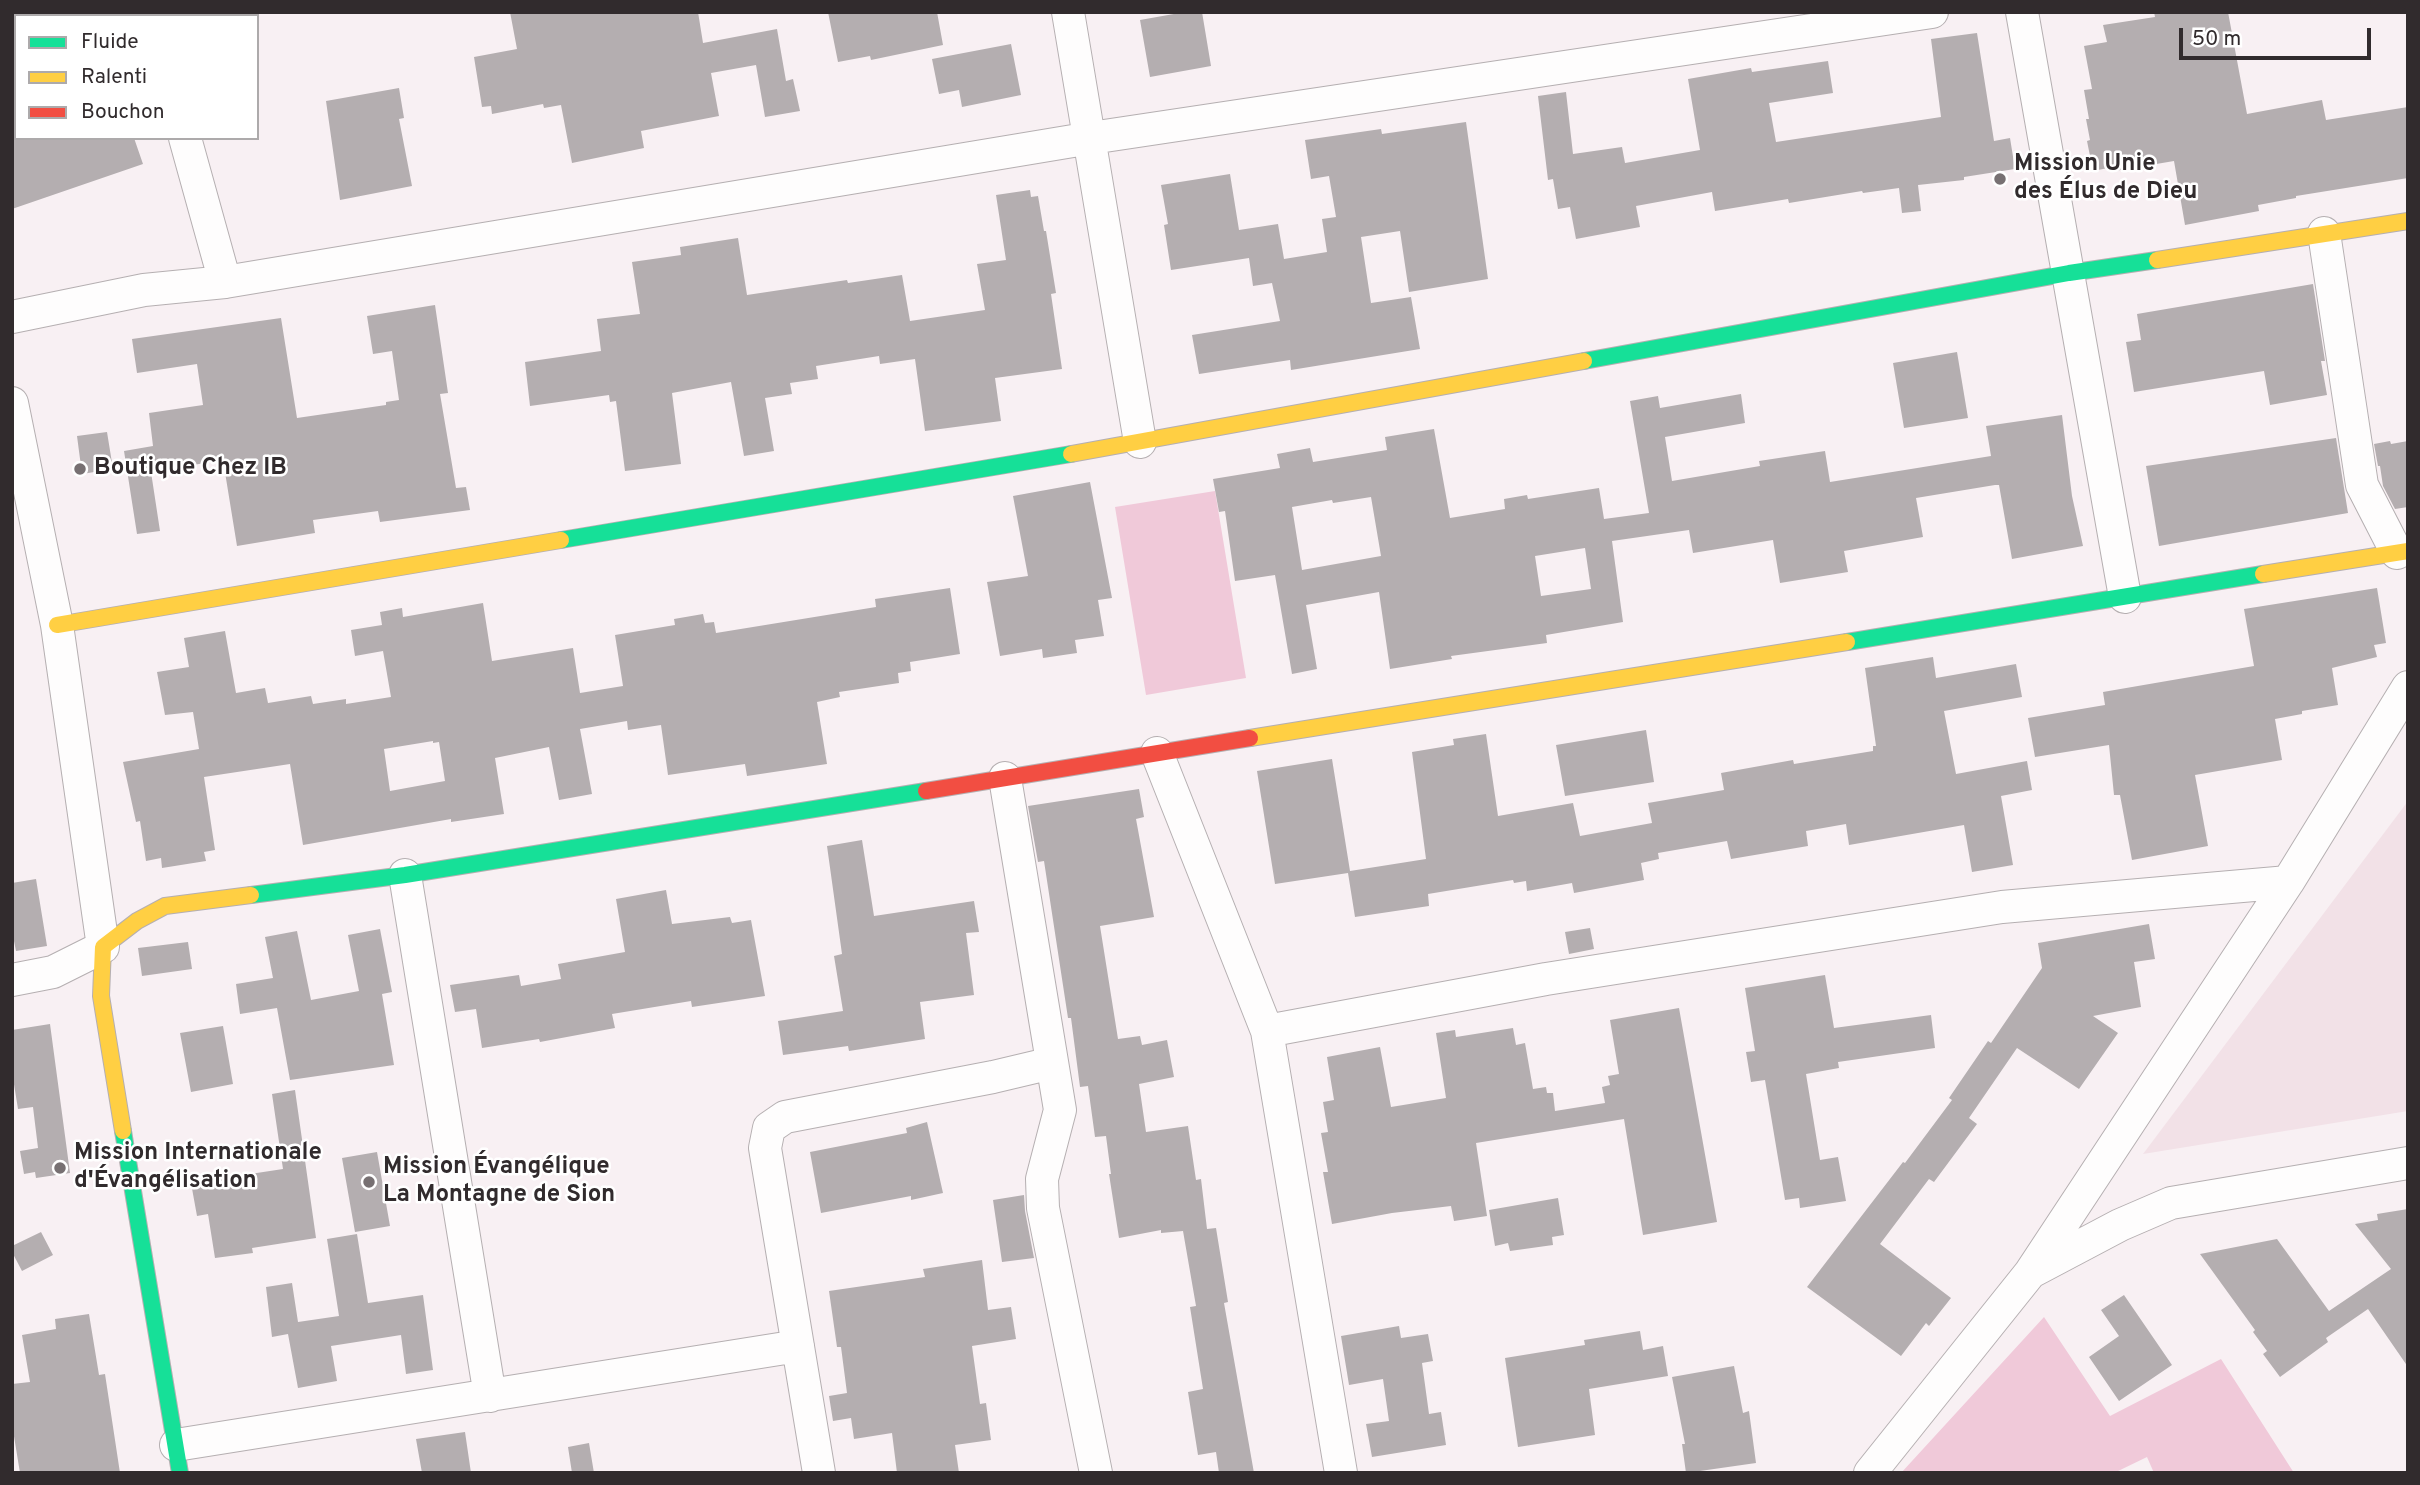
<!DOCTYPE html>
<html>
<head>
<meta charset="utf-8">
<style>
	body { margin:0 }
	#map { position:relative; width:2420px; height:1485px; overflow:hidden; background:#f8f0f3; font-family:Overpass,sans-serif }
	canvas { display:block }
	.frame { position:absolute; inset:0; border:14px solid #312b2d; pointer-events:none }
	.legend { position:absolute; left:14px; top:14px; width:245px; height:126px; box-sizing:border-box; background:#fff; border:2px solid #adaaab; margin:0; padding:9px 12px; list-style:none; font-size:21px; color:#312b2d }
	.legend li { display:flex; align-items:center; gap:14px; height:35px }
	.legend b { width:35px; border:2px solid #adaaab }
	.scale { position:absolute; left:2179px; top:28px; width:192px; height:32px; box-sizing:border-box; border:4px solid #312b2d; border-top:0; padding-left:9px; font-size:21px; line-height:24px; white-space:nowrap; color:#312b2d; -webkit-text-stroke:5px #fff; paint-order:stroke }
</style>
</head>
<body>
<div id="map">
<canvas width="2420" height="1485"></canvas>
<div class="frame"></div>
<ul class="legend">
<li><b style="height:9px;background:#16e098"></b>Fluide</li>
<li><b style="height:9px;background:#ffcf43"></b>Ralenti</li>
<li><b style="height:9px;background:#f24e42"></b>Bouchon</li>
</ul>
<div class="scale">50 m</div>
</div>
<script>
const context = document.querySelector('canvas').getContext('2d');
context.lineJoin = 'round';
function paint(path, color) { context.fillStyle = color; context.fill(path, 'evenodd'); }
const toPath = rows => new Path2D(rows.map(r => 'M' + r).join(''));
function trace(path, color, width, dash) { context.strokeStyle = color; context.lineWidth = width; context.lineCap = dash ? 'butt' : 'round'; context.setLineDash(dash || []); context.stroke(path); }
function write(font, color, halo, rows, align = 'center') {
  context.font = font + ' Overpass,sans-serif'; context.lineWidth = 5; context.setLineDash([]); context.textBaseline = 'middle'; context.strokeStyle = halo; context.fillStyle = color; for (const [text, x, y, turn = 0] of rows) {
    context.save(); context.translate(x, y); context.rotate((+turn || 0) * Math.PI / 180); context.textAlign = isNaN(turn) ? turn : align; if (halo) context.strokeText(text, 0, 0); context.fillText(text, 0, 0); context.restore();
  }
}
paint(toPath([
	[2408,801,2408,1111,2143,1154]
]), '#f2e1e7');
paint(toPath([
	[1215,491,1246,678,1146,695,1115,507],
	[2044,1317,2110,1416,2221,1359,2294,1473,2154,1473,2147,1457,2114,1473,1901,1473]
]), '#f0c9d9');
paint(toPath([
	[510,12,698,12,703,43,777,29,786,81,793,79,800,111,765,117,756,65,711,73,719,116,641,131,644,148,572,163,561,105,544,108,543,104,492,114,491,106,482,107,474,57,517,49],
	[828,12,937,12,943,45,871,60,870,56,838,62],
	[1185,12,1202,12,1211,66,1150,77,1140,20],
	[2154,12,2228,12,2247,114,2322,100,2326,120,2408,107,2408,178,2296,196,2296,198,2258,205,2259,211,2185,225,2174,161,2109,172,2108,168,2093,171,2087,141,2090,140,2086,119,2089,119,2084,90,2092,89,2084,46,2107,42,2103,25,2155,17],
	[1977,33,1994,141,2010,138,2015,169,1964,177,1964,180,1918,185,1921,211,1902,213,1899,188,1863,193,1862,191,1789,203,1788,199,1715,211,1712,192,1636,206,1640,227,1576,239,1570,207,1558,209,1553,179,1548,180,1538,96,1566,92,1573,154,1622,147,1625,163,1700,150,1688,79,1751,68,1752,72,1828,61,1833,93,1769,103,1776,142,1941,117,1931,39],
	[1011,44,1021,95,962,107,959,90,939,94,932,59],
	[399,88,404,118,399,119,412,186,340,200,326,101],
	[1466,122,1488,279,1409,292,1400,231,1361,237,1371,303,1411,297,1420,349,1291,370,1290,360,1199,374,1192,335,1280,321,1272,283,1253,286,1249,258,1171,270,1164,225,1168,224,1161,185,1230,174,1239,230,1278,224,1284,259,1327,252,1322,219,1336,217,1329,176,1311,179,1305,140,1381,129,1382,134],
	[12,138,134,138,143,164,12,209],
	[1030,190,1031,197,1038,196,1044,231,1046,231,1056,293,1051,294,1062,369,995,378,1001,421,925,431,915,359,880,364,879,356,816,366,818,379,790,383,792,394,765,398,774,451,744,456,731,382,672,393,681,464,625,471,616,401,610,402,609,395,530,406,525,362,601,351,597,319,640,314,632,262,681,255,680,247,738,238,747,295,847,280,848,283,902,275,910,321,985,310,977,264,1006,260,996,195],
	[2313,284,2325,361,2321,361,2327,395,2270,405,2264,371,2134,392,2126,342,2141,340,2137,314],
	[435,305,448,393,440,394,456,488,466,487,470,510,380,522,378,511,313,520,315,533,237,546,223,460,151,472,160,531,137,534,124,451,153,446,149,413,203,405,197,364,137,373,132,339,281,318,297,418,386,405,386,402,399,400,392,351,373,354,367,316],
	[1957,352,1968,418,1904,428,1893,363],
	[1741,394,1745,423,1665,437,1672,481,1760,466,1759,461,1825,451,1830,482,1911,469,1991,456,1986,426,2062,415,2072,496,2083,546,2012,559,1999,485,1995,485,1916,498,1923,537,1844,551,1848,572,1780,583,1773,540,1693,553,1689,530,1612,541,1623,622,1546,635,1547,643,1451,656,1452,659,1390,669,1379,592,1306,605,1317,669,1292,674,1275,575,1235,581,1225,511,1219,512,1213,479,1280,468,1277,454,1310,448,1313,462,1387,450,1385,437,1434,429,1450,518,1505,509,1504,499,1527,495,1528,499,1599,488,1604,519,1649,513,1630,401,1658,396,1660,408],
	[1371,497,1381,556,1302,570,1292,507,1332,500,1333,503],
	[1585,548,1591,589,1541,596,1535,556],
	[107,432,113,469,82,474,77,436],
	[2336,438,2348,513,2159,546,2146,466],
	[2390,441,2391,444,2408,441,2408,507,2395,509,2383,486,2380,466,2378,466,2374,444],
	[1090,482,1112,598,1098,600,1104,636,1075,640,1077,653,1043,658,1042,649,1000,656,987,582,1028,576,1013,496],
	[950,588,960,654,910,662,911,671,898,673,899,683,839,692,840,697,817,702,827,764,747,776,745,764,668,775,661,725,628,730,627,721,580,729,592,794,559,800,549,747,495,758,504,814,451,822,451,819,303,845,290,764,204,777,215,850,204,852,206,861,162,868,161,858,146,861,140,821,136,822,123,762,199,749,193,712,165,715,157,672,189,667,184,638,225,631,236,693,265,688,268,703,311,696,313,704,346,699,346,704,391,697,383,651,355,656,351,630,382,625,380,612,402,608,403,617,483,603,492,661,573,648,580,693,623,686,615,635,675,625,674,619,703,614,705,623,714,622,716,633,876,607,875,599],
	[433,741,433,743,439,742,445,781,390,791,384,749],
	[2377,588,2386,643,2374,645,2377,657,2332,668,2338,705,2302,711,2302,714,2275,719,2282,760,2195,775,2208,846,2132,860,2120,795,2114,795,2109,745,2035,757,2028,718,2105,705,2103,692,2254,666,2244,609],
	[1933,657,1936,678,2016,664,2022,697,1944,711,1956,774,2027,761,2032,790,2001,796,2013,865,1972,872,1964,825,1849,845,1846,824,1806,831,1808,846,1731,859,1727,841,1658,853,1659,859,1641,863,1644,880,1574,893,1572,883,1527,891,1526,881,1514,883,1513,880,1428,894,1429,906,1355,917,1348,873,1275,884,1257,771,1332,759,1350,871,1426,859,1412,752,1454,745,1453,739,1486,734,1498,816,1573,803,1580,836,1652,823,1648,803,1724,790,1721,773,1793,760,1794,764,1873,751,1873,746,1876,746,1865,668],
	[1646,730,1654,782,1565,796,1556,745],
	[1139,789,1144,817,1136,819,1154,917,1100,926,1118,1039,1140,1036,1142,1045,1167,1040,1174,1077,1139,1084,1146,1132,1188,1126,1196,1180,1201,1179,1207,1229,1216,1228,1228,1302,1224,1303,1254,1473,1219,1473,1216,1452,1198,1455,1188,1392,1203,1389,1190,1307,1196,1306,1183,1231,1161,1233,1161,1230,1119,1238,1109,1174,1111,1174,1106,1136,1095,1137,1088,1086,1080,1087,1071,1018,1068,1018,1044,861,1038,862,1028,806],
	[862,840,874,916,974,901,979,932,966,933,974,995,920,1002,925,1039,849,1051,848,1046,783,1055,778,1021,843,1011,834,956,842,954,827,846],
	[36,879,47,946,16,951,12,931,12,883],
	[666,890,672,924,730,917,732,923,751,920,765,996,692,1007,691,1001,612,1014,615,1028,540,1042,539,1039,482,1048,476,1009,455,1012,450,985,519,975,521,986,561,979,558,964,625,952,616,899],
	[2149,924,2155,959,2134,962,2141,1007,2093,1016,2118,1033,2079,1089,2017,1048,1969,1118,1977,1124,1934,1182,1929,1179,1880,1244,1951,1298,1929,1326,1926,1323,1901,1356,1807,1287,1903,1162,1905,1163,1952,1100,1949,1098,1988,1041,1991,1043,2042,968,2038,943],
	[1590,928,1594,949,1569,954,1565,932],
	[380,929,392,992,382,994,394,1065,290,1080,277,1008,240,1014,236,984,273,978,265,937,297,931,311,1000,359,991,348,935],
	[188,942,192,969,142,976,138,948],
	[1825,975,1834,1028,1931,1015,1935,1048,1838,1062,1839,1068,1806,1074,1820,1160,1838,1157,1846,1201,1800,1208,1799,1198,1785,1200,1765,1080,1751,1082,1746,1052,1755,1051,1745,988],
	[1679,1008,1717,1222,1643,1235,1624,1119,1476,1143,1487,1216,1454,1221,1451,1206,1392,1213,1332,1224,1323,1172,1328,1172,1321,1133,1328,1132,1323,1102,1334,1100,1327,1057,1380,1047,1391,1107,1446,1098,1436,1033,1455,1030,1456,1037,1513,1028,1516,1045,1525,1043,1533,1089,1546,1087,1547,1093,1553,1093,1555,1111,1605,1103,1602,1087,1610,1085,1608,1076,1619,1074,1610,1020],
	[50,1024,70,1173,36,1178,35,1172,24,1174,20,1151,38,1148,33,1107,18,1109,12,1072,12,1030],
	[223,1026,233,1084,191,1092,180,1033],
	[295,1090,316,1238,252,1248,253,1253,215,1258,208,1214,197,1216,191,1183,283,1169,272,1094],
	[927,1122,943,1193,911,1200,911,1196,821,1213,810,1152,907,1133,906,1128],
	[377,1152,390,1226,355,1232,342,1158],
	[1024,1195,1025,1211,1034,1258,1002,1262,993,1200],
	[1558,1198,1564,1235,1552,1237,1553,1245,1510,1251,1508,1243,1495,1246,1489,1210],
	[2408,1209,2408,1367,2368,1309,2326,1338,2328,1342,2280,1377,2263,1354,2267,1351,2253,1332,2255,1330,2200,1254,2277,1239,2329,1311,2391,1269,2355,1224,2378,1220,2377,1214],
	[41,1232,53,1255,22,1271,12,1252,12,1246],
	[357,1234,368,1303,423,1295,433,1370,406,1374,401,1335,331,1346,337,1381,298,1388,288,1334,272,1337,266,1287,292,1283,298,1322,339,1316,327,1239],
	[982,1260,988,1310,1011,1307,1016,1339,972,1346,980,1404,986,1403,991,1440,955,1445,959,1473,897,1473,892,1433,854,1439,851,1418,833,1421,829,1396,847,1393,841,1347,837,1347,829,1291,925,1277,923,1269],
	[2124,1295,2172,1365,2119,1401,2089,1357,2119,1336,2101,1310],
	[89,1314,99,1375,105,1374,120,1473,20,1473,12,1424,12,1384,30,1382,22,1335,56,1329,55,1319],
	[1399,1326,1401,1338,1428,1334,1433,1361,1422,1363,1429,1414,1441,1412,1446,1445,1372,1457,1366,1424,1389,1421,1383,1379,1349,1385,1341,1336],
	[1640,1331,1643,1350,1663,1346,1668,1376,1589,1389,1595,1435,1518,1447,1505,1358,1585,1345,1584,1340],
	[1734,1366,1743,1413,1749,1411,1756,1463,1686,1473,1682,1444,1685,1444,1672,1377],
	[465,1432,471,1473,422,1473,416,1439],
	[589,1443,594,1473,572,1473,568,1447]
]), '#b4aeb0');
const street = toPath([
	[142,12,144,16],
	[1068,12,1140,442],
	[2022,12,2125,597],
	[191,16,195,12],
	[185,138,225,282],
	[2324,233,2362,485,2397,553],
	[12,317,144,290,225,282,1091,138,1932,12],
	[12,403,57,625,103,947,53,972,12,980],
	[1157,753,1267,1031,1341,1473],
	[1005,778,1060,1110,1042,1179,1043,1208,1096,1473],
	[405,875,490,1396],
	[1267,1031,1546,979,2002,907,2288,882],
	[2033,1271,2120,1225,2171,1203,2408,1163],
	[176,1445,798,1346],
	[819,1473,765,1148,769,1128,785,1117,993,1077,1052,1063],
	[1870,1473,2030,1273,2288,882,2408,687]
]);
const fast = toPath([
	[1584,361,2069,273,2157,260],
	[561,540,1071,454],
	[1847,642,2263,574],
	[251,895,405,875,926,791],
	[123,1131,180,1473]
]);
const slow = toPath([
	[2157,260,2408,221],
	[1071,454,1584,361],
	[2263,574,2408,551],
	[57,625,561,540],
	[1250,738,1847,642],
	[123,1131,101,996,103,947,137,921,165,906,251,895]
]);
const jam = toPath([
	[926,791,1250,738]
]);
trace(street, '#b5afb1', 34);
trace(fast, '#b5afb1', 18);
trace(slow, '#b5afb1', 18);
trace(jam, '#b5afb1', 18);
trace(street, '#fefdfd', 32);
trace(fast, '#16e098', 16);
trace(slow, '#ffcf43', 16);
trace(jam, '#f24e42', 16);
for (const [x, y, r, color] of [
	[2000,179,7,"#777072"],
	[80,469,7,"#777072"],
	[60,1168,7,"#777072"],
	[369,1182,7,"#777072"]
]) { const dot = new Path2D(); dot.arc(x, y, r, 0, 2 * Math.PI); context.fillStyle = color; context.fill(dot); trace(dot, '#fff', 2.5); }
write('bold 24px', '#312b2d', '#fff', [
	["Mission Unie",2014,165],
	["des Élus de Dieu",2014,193],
	["Boutique Chez IB",94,469],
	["Mission Internationale",74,1154],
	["d'Évangélisation",74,1182],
	["Mission Évangélique",383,1168],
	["La Montagne de Sion",383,1196]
], 'left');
</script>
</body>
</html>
